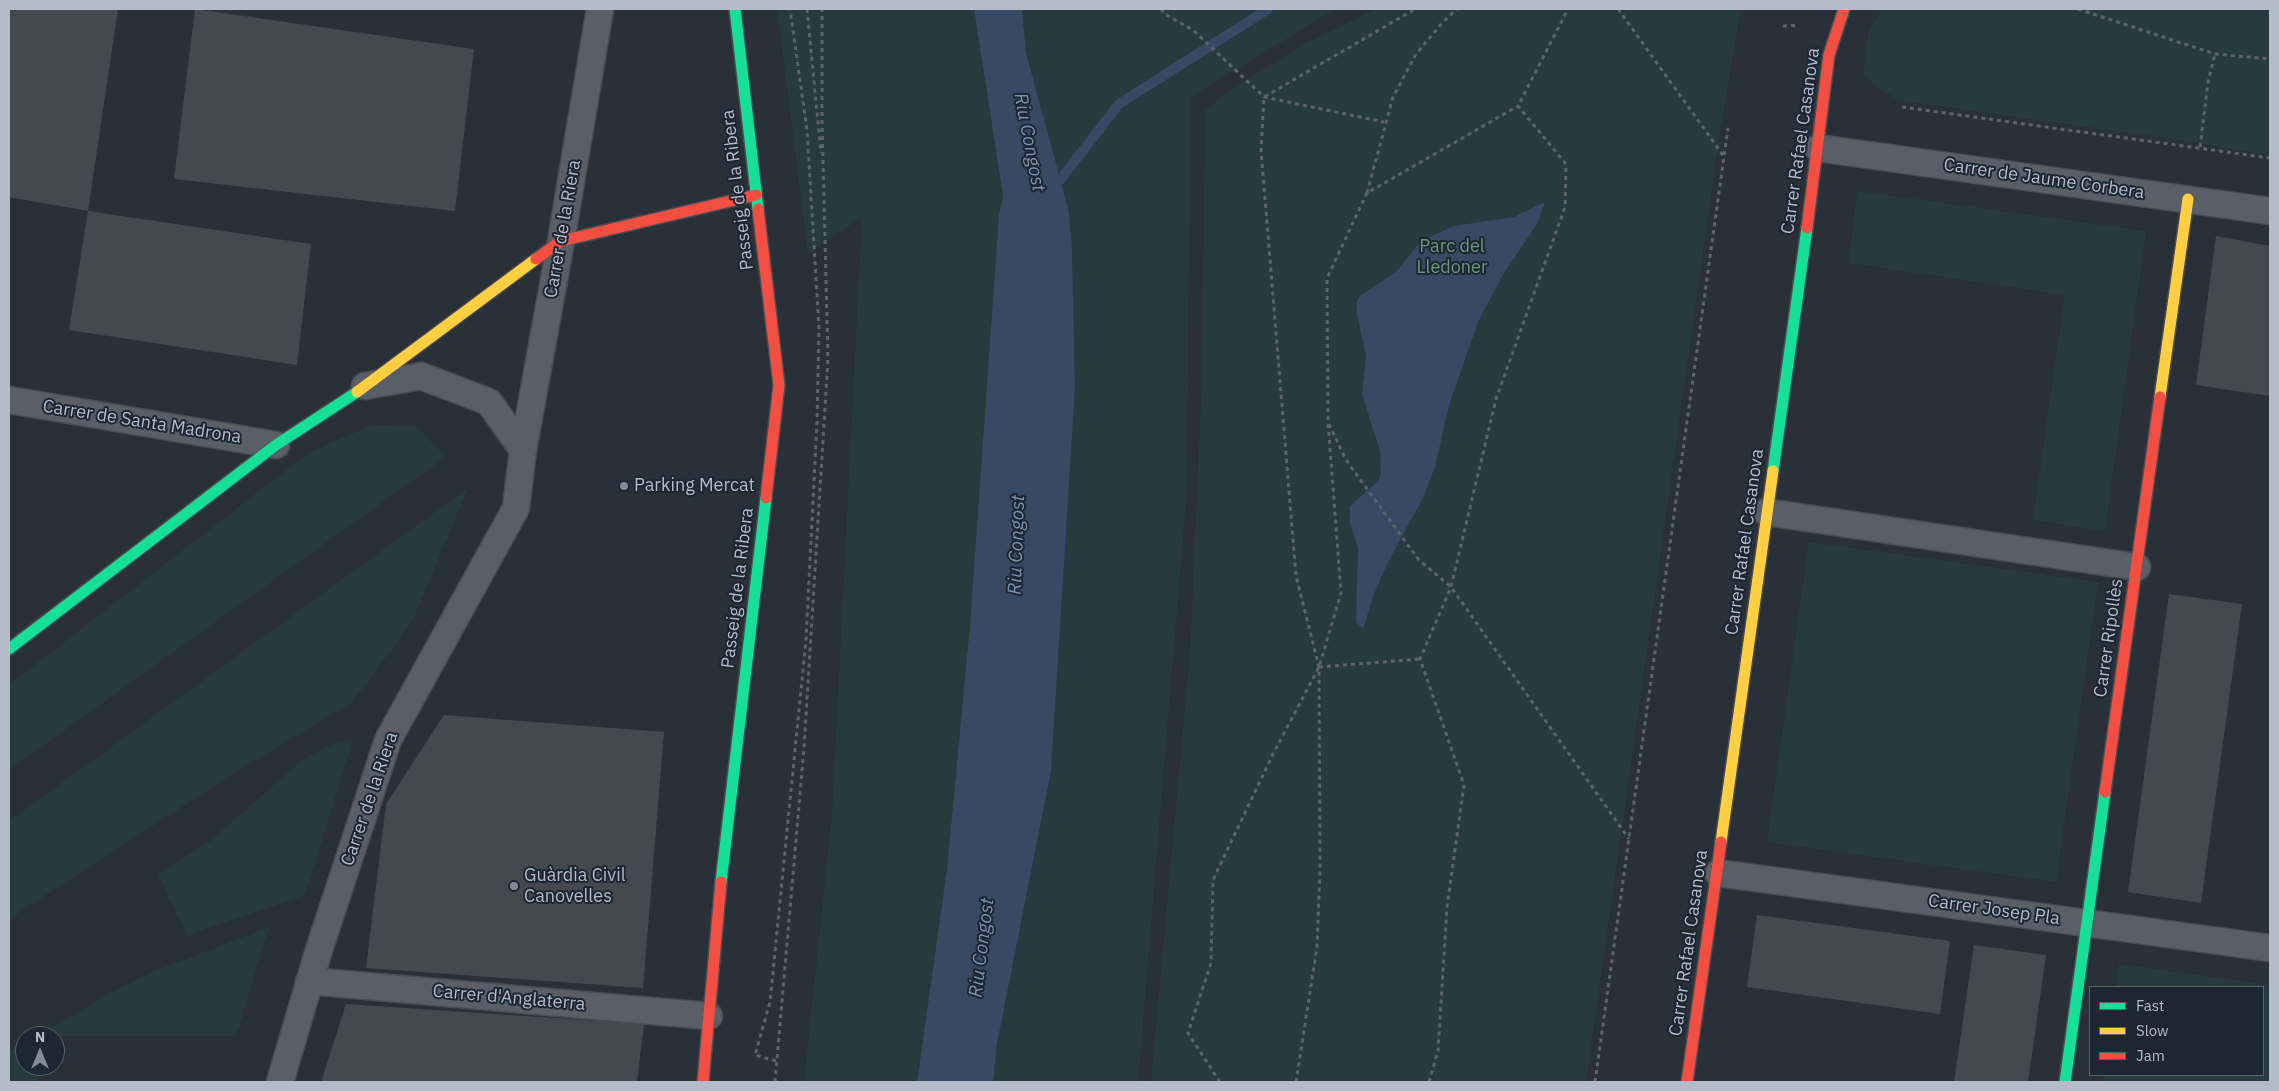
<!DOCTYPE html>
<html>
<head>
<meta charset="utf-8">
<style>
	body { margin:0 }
	#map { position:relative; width:2279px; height:1091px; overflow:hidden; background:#2a3038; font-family:"IBM Plex Sans",sans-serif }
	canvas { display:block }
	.frame { position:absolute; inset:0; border:10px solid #b4bcc9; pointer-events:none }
	.legend { position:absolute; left:2089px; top:986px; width:175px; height:90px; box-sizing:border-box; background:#1d2633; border:1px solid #59626f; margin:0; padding:6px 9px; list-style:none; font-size:15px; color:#b4bcc9 }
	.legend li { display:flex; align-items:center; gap:10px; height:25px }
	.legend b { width:25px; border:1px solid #59626f }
	.north { position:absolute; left:15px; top:1026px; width:50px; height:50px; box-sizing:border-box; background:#1d2633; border:1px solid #59626f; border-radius:50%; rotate:0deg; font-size:14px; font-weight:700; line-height:20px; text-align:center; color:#b4bcc9 }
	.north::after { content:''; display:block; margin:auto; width:18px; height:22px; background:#848b96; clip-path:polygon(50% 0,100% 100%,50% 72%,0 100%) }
</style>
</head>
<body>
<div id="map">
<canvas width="2279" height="1091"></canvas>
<div class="frame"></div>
<ul class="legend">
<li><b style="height:6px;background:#16e098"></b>Fast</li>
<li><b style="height:6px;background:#ffcf43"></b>Slow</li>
<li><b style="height:6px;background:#f24e42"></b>Jam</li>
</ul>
<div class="north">N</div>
</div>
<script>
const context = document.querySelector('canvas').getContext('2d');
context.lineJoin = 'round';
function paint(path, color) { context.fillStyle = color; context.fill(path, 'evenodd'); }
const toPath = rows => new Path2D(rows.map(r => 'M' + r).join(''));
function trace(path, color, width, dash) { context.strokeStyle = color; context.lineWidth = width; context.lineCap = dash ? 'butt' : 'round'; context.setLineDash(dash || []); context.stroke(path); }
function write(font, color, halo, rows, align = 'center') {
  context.font = font + ' "IBM Plex Sans",sans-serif'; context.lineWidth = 4; context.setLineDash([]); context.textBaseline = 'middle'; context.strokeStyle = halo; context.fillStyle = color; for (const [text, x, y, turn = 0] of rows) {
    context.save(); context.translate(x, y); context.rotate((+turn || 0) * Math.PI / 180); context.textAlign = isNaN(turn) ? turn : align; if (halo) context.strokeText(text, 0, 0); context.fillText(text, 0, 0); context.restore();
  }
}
paint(toPath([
	[777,9,974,9,1003,196,999,214,970,624,947,869,917,1082,804,1082,832,815,862,217,808,254],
	[1022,9,1335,9,1190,98,1187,488,1138,1082,993,1082,997,1044,1051,771,1075,388,1072,250,1026,53],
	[1376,9,1752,9,1740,12,1718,146,1586,1082,1151,1082,1190,652,1202,379,1205,111,1237,84,1246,80,1303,45],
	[1882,9,2270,9,2270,156,2201,143,1898,100,1874,85,1863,72,1868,33],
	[1857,191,2146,231,2105,531,2033,520,2065,295,1849,263],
	[372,425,417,427,446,457,9,770,9,685,308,453],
	[468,488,413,620,352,703,239,770,9,919,9,821],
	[1809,542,2098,582,2056,882,1767,842],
	[353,740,305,895,187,936,158,873,210,841,294,767,309,756,336,742],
	[269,927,236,1036,39,1036,108,994,152,972],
	[2119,964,2270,985,2270,1082,2103,1082,2104,1075,2263,1075,2263,987,2116,987],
	[25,1043,25,1066,36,1066,37,1082,9,1082,9,1050]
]), '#273a3e');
paint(toPath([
	[974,9,1022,9,1026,53,1069,212,1072,250,1075,388,1051,771,997,1044,993,1082,917,1082,947,869,970,624,999,214,1003,196],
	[1545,202,1537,224,1504,273,1479,320,1449,405,1435,467,1423,498,1388,562,1374,594,1363,629,1356,622,1358,548,1350,523,1350,506,1376,483,1381,474,1380,451,1362,394,1366,356,1357,314,1357,301,1361,295,1396,272,1422,240,1454,226,1514,217]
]), '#384963');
trace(toPath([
	[1053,189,1119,104,1268,9]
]), '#384963', 10);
paint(toPath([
	[9,9,118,9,88,211,9,197],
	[195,9,474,49,455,211,174,179],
	[88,211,311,244,297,365,69,330],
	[2216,236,2270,246,2270,396,2196,385],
	[2169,594,2242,604,2201,903,2128,892],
	[444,715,664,732,643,988,366,968,386,804],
	[1757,915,1950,941,1940,1014,1747,987],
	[1974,945,2046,955,2028,1082,1954,1082],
	[346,1004,644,1024,637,1082,321,1082]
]), '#444950');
const street = toPath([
	[1818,148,2270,211],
	[9,400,276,445],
	[523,450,561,241,600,9],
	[1766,512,2137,567],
	[1718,873,2270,948],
	[309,981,709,1016],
	[280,1082,318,953,388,740,516,508,523,450,489,402,421,376,365,386]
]);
const fast = toPath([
	[735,9,758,209],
	[1773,471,1807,228],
	[9,649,276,445,357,392],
	[721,882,766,498],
	[2065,1082,2105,792]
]);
const slow = toPath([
	[357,392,536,259],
	[2160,397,2188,199],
	[1721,842,1773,471]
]);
const jam = toPath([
	[758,209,779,385,766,498],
	[1807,228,1829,55,1844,9],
	[536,259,561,241,756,195],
	[2105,792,2160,397],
	[703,1082,721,882],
	[1687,1082,1721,842]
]);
trace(street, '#484c53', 29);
trace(fast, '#484c53', 14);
trace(slow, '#484c53', 14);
trace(jam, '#484c53', 14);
trace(toPath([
	[807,9,821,153],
	[1161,9,1165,14,1193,30,1264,97,1384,122],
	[1618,9,1725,158],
	[2078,9,2215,54,2270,59],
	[1783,26,1797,25],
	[1902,107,2270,158],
	[2200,147,2208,82,2215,54],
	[1367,193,1393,97,1416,54,1442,23,1457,9],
	[1329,424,1346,460,1418,559,1451,587,1629,839],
	[1319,667,1420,659],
	[776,1061,755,1055,770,1002,806,640,817,422,819,328,807,130,790,9],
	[775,1082,804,748,828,359,822,120,822,9],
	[1220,1082,1188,1033,1211,963,1213,880,1273,754,1319,667,1341,593,1328,421,1327,278,1367,193,1518,106],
	[1296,1082,1317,947,1320,869,1319,667,1296,576,1261,150,1264,97,1415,9],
	[1429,1082,1438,1051,1447,907,1464,785,1420,659,1451,587,1496,399,1565,207,1566,164,1518,106,1568,9],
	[1595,1082,1728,128]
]), '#5d636a', 3, [4, 4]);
trace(street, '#5a5e66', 26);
trace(fast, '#16e098', 11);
trace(slow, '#ffcf43', 11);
trace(jam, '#f24e42', 11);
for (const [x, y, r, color] of [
	[624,486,5,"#848b96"],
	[514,886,5,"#848b96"]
]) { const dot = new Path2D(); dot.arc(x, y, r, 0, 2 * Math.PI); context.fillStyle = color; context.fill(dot); trace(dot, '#1d2633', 2); }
write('18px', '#b4bcc9', '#1d2633', [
	["Carrer Rafael Casanova",1801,141,-82],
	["Carrer de Jaume Corbera",2044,179,8],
	["Passeig de la Ribera",738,190,-97],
	["Carrer de la Riera",563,229,-80],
	["Carrer de Santa Madrona",142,422,9],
	["Carrer Rafael Casanova",1745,542,-82],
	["Passeig de la Ribera",738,588,-83],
	["Carrer Ripollès",2109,638,-82],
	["Carrer de la Riera",370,799,-71],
	["Carrer Josep Pla",1994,910,8],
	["Carrer Rafael Casanova",1689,943,-82],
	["Carrer d'Anglaterra",509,998,5]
]);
write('18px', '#6b9a76', '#1d2633', [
	["Parc del",1452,247],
	["Lledoner",1452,268]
]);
write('18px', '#b4bcc9', '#1d2633', [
	["Parking Mercat",634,486],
	["Guàrdia Civil",524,876],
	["Canovelles",524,897]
], 'left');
write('italic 19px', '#7c92b1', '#1d2633', [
	["Riu Congost",1029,142,79],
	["Riu Congost",1017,545,-88],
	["Riu Congost",982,948,-83]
]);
</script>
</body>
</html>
